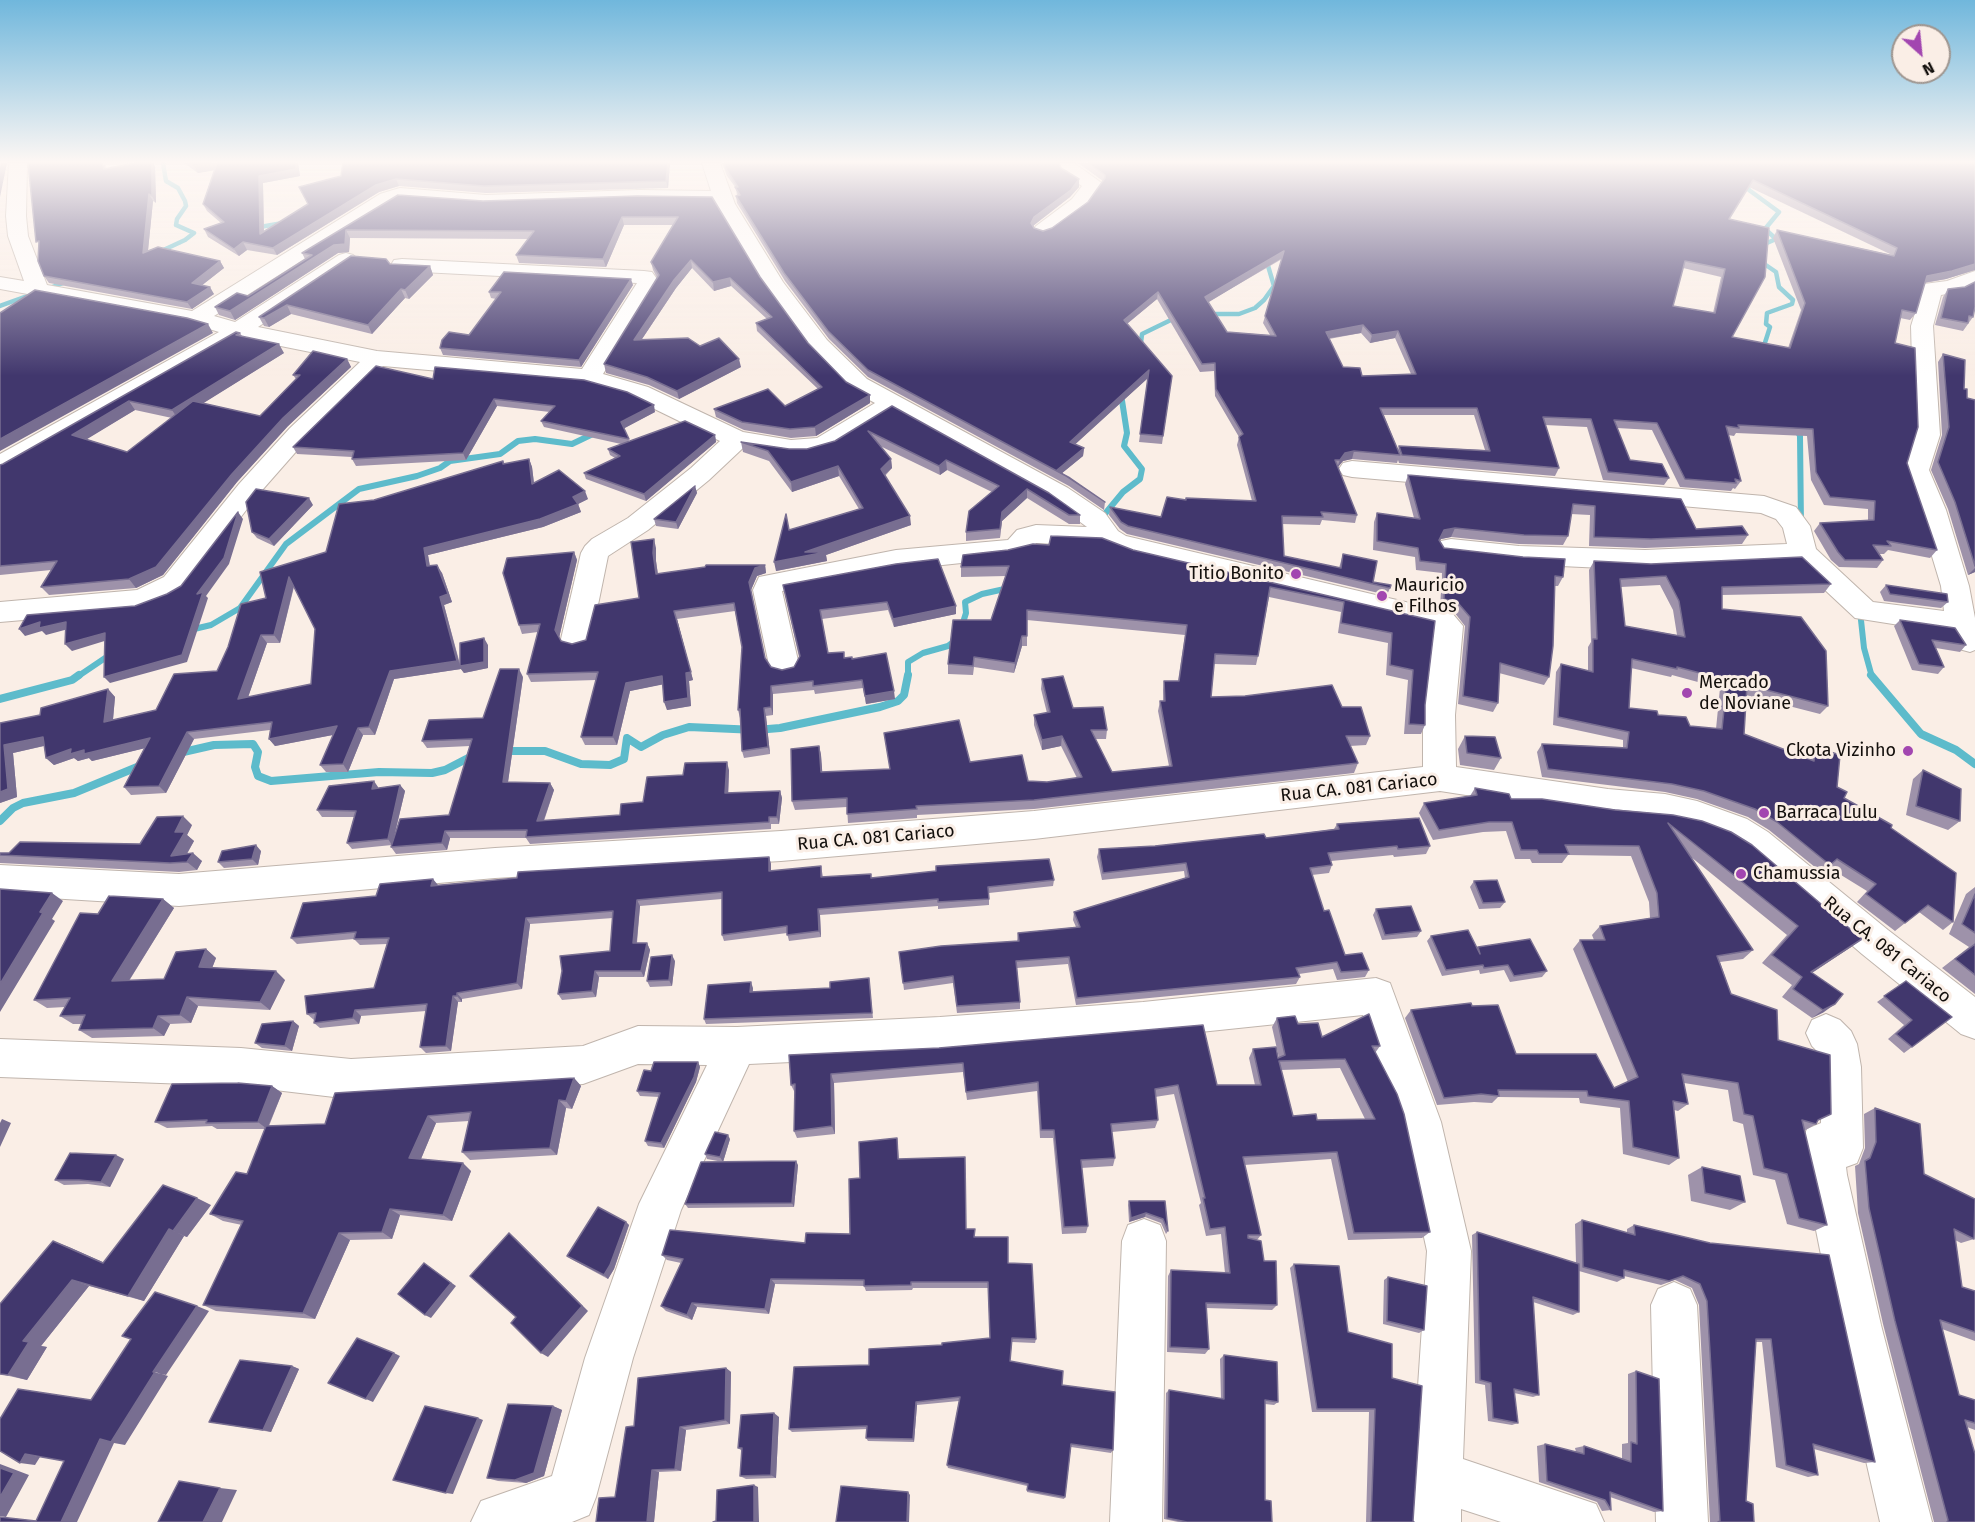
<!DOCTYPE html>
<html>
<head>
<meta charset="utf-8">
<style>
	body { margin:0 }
	#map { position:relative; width:1975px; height:1522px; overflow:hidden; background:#faeee6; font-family:"Fira Sans",sans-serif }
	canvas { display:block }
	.north { position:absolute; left:1891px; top:24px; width:60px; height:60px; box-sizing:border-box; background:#faeee6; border:2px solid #9e958f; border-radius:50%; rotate:153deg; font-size:16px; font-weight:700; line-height:24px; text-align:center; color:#130f0c }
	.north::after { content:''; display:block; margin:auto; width:21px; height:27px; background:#a246b0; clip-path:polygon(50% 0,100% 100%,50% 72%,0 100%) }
</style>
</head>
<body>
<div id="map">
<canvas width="1975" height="1522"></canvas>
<div class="north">N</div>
</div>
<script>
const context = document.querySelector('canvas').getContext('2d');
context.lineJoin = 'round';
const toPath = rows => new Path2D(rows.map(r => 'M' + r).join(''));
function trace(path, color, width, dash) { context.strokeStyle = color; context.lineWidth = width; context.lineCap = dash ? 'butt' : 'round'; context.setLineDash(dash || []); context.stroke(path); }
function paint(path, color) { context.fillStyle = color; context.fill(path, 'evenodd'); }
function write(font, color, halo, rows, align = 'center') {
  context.font = font + ' "Fira Sans",sans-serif'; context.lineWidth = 6; context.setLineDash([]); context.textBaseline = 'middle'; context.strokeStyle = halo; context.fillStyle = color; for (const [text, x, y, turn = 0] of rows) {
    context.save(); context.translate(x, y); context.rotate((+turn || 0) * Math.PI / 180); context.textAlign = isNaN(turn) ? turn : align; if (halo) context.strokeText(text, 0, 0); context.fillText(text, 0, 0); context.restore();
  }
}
trace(toPath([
	[1745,180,1749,190,1779,212,1765,229,1776,239,1760,246],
	[254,228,283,223],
	[157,253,185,240,194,233,176,225,177,219,186,206,185,201,178,188,166,181,163,163],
	[1760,261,1776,272,1779,287,1793,300,1792,304,1767,313,1766,324,1770,327,1762,352],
	[0,306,66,282],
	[1207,314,1239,314,1255,308,1264,300,1274,286,1266,259],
	[1136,346,1141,343,1142,334,1177,317]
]), '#5dbbcb', 4.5);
trace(toPath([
	[1796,428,1800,436,1801,525],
	[1099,521,1123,492,1140,479,1142,469,1124,446,1127,433,1121,394],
	[1860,611,1864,648,1872,677],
	[961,629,966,613,965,602,982,594,1009,588],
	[190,630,211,625,240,608,286,544,359,489,417,476,440,468,450,461,500,454,518,441,535,439,572,444,597,432],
	[77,677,111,654],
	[908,677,908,662,923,653,948,646,956,640]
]), '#5dbbcb', 6);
trace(toPath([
	[1871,675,1921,734,1956,750,1975,764],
	[0,699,72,680,79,675],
	[503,751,545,751,581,764,610,765,624,759,627,738,641,747,663,735,689,727,756,730,780,728,880,707,898,701,904,695,908,675],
	[179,753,214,745,253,744,258,752,255,767,258,776,271,781,379,772,432,773,445,770,474,755],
	[0,821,13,808,23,803,74,793,142,765]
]), '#5dbbcb', 8);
const minor = toPath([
	[9,163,27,163,26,216,28,236,47,285,192,311,380,194,393,190,400,188,486,195,639,190,711,191,702,163,720,163,735,204,783,282,827,340,867,379,1068,488,1105,513,1118,531,1126,536,1452,613,1463,626,1455,715,1456,767,1608,789,1665,794,1697,801,1747,819,1768,832,1888,930,1975,997,1975,1039,1961,1034,1862,954,1744,852,1723,839,1694,828,1665,822,1608,817,1440,791,1034,839,781,861,495,878,179,906,0,895,0,865,179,874,495,848,781,831,1034,811,1423,767,1423,715,1433,629,1132,558,1101,546,1036,543,1030,553,1008,558,896,570,782,591,799,665,795,673,784,676,773,673,769,665,753,590,759,577,896,550,1008,540,1017,530,1036,525,1087,527,1050,500,893,413,835,448,808,456,791,456,743,448,709,480,648,530,608,556,591,639,587,647,576,650,565,647,561,639,581,553,585,546,592,539,628,518,691,468,720,441,630,397,587,384,383,366,308,438,257,496,184,591,171,599,140,610,0,622,0,602,137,590,164,577,239,484,290,428,360,362,241,338,9,471,0,473,0,454,219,332,193,324,0,289,0,277,24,281,8,236,6,216,9,163],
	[401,200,486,207,639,202,715,203,763,284,811,350,849,389,875,403,817,438,791,440,743,432,648,387,603,374,659,282,652,272,644,271,402,259,394,260,391,265,394,270,402,271,637,283,582,369,377,351,258,327,353,263,357,259,353,255,346,253,339,255,235,322,214,316,394,202,401,200],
	[1056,163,1074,163,1103,184,1086,207,1050,234,1043,236,1036,234,1033,230,1036,226,1072,199,1082,186,1063,174,1056,163],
	[1975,271,1975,285,1959,292,1941,295,1933,326,1940,435,1929,470,1946,510,1969,586,1975,618,1975,650,1970,652,1959,649,1950,633,1855,618,1796,563,1645,570,1519,564,1451,557,1441,555,1437,548,1441,541,1451,539,1519,546,1645,550,1787,544,1783,528,1776,519,1761,513,1352,477,1343,475,1339,469,1343,463,1352,461,1764,496,1796,507,1810,526,1816,549,1873,602,1944,611,1941,586,1918,510,1903,470,1914,435,1911,326,1924,284,1947,281,1975,271],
	[1376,978,1390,983,1441,1122,1471,1251,1463,1459,1596,1504,1604,1522,1501,1522,1461,1509,1461,1522,1409,1522,1427,1251,1399,1122,1363,1015,1143,1038,940,1055,749,1064,681,1210,633,1358,596,1497,589,1515,572,1522,471,1522,481,1501,552,1476,585,1358,639,1204,707,1065,638,1064,583,1084,351,1099,241,1086,0,1077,0,1039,241,1048,351,1059,583,1046,638,1026,737,1027,940,1017,1143,1002,1376,978],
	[1826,1014,1840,1020,1851,1031,1857,1044,1861,1067,1863,1148,1857,1163,1846,1167,1847,1175,1881,1325,1932,1522,1880,1522,1835,1325,1805,1175,1801,1144,1807,1129,1821,1123,1821,1067,1819,1053,1812,1046,1806,1033,1812,1020,1826,1014],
	[1144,1219,1160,1225,1166,1241,1162,1522,1110,1522,1122,1241,1128,1225,1144,1219],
	[1674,1282,1690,1289,1697,1305,1708,1522,1656,1522,1651,1305,1658,1289,1674,1282]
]);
trace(minor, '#c0b5ad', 2);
paint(minor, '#fff');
paint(toPath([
	[105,163,106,168,155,166,156,203,153,201,148,251,220,261,224,268,202,285,214,294,192,309,49,283,44,276],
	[184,163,298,163,300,176,263,183,264,232,308,204,341,176,343,163,670,163,668,188,486,193,399,186,379,192,277,255,247,250,239,256,208,237,204,229,221,223,207,211,203,204,214,170,198,173],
	[722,163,1059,163,1061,168,1079,187,1070,197,1033,226,1034,228,1043,231,1052,228,1088,202,1103,181,1078,163,1975,163,1975,270,1946,279,1925,283,1916,313,1910,320,1900,318,1895,343,1907,463,1937,550,1930,558,1888,550,1884,554,1879,554,1883,560,1877,568,1839,567,1831,560,1814,531,1820,523,1868,520,1868,509,1824,505,1811,480,1807,436,1736,433,1734,436,1728,435,1741,481,1735,489,1733,488,1731,491,1680,487,1652,430,1617,428,1630,460,1669,478,1664,485,1603,480,1587,427,1545,425,1559,468,1555,476,1399,463,1398,460,1397,463,1352,459,1343,461,1338,467,1357,515,1355,523,1322,520,1320,525,1282,524,1284,556,1339,568,1343,554,1373,582,1390,588,1387,595,1127,534,1120,529,1109,515,1110,507,1161,517,1186,500,1252,501,1237,445,1239,437,1215,396,1214,371,1200,372,1157,299,1127,324,1172,376,1162,444,1139,442,1148,378,1075,444,1084,448,1083,456,1062,473,1105,502,1104,510,1069,486,868,377,829,339,785,281,737,203,736,196,737,196,736,188,727,176],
	[1749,187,1892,255,1777,230,1773,238,1801,310,1788,348,1732,337,1729,219],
	[1282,259,1263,323,1270,335,1227,332,1208,302],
	[1683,268,1721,277,1713,313,1673,306],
	[1361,333,1370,343,1395,338,1411,374,1362,376,1343,367,1329,339],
	[1384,415,1474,415,1485,450,1399,446,1398,450],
	[398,195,483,201,712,197,760,277,808,343,846,382,870,403,816,436,791,438,744,430,716,417,714,409,785,406,818,389,757,331,756,323,767,319,731,286,714,291,692,268,676,288,642,339,700,346,741,367,679,399,649,385,606,373,604,364,657,278,653,270,651,262,673,225,624,225,606,267,519,263,516,255,528,239,350,238,349,252,338,253,235,320,219,315,215,307,248,296,305,259,302,253],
	[351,256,390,264,430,266,433,275,409,299,405,298,372,334,291,314,269,327,264,326,259,317],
	[633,285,581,367,443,355,440,348,469,335,496,299,491,298,489,292],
	[1965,287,1973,317,1963,331,1935,325,1943,297,1948,289],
	[240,333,242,336,284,353,203,403,260,416,296,379,293,375,347,359,351,367,288,426,237,482,163,575,136,588,49,595,41,587,51,570,0,575,0,465,3,464],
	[135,410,172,418,127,452,86,439],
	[1943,354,1964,389,1967,398,1975,400,1975,572,1968,575,1948,509,1931,470,1942,435,1938,362],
	[433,379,655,412,624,428,629,441,715,435,716,442,646,501,586,479,584,473,615,458,610,455,608,449,621,444,544,427,541,421,550,412,497,406,466,460,356,466,352,459,352,457,297,454,293,447],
	[892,406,1080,515,1080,524,1069,524,1027,498,1002,521,1000,538,966,541,966,532,992,492,947,470,940,475,880,446,891,459,892,468,885,476,911,525,826,555,827,561,776,571,789,530,859,509,839,476,792,492,769,461,743,452,741,442,789,449,807,449,835,441],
	[529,459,532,467,534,483,588,499,578,504,581,512,543,527,428,555,430,566,442,573,452,602,444,605,460,664,488,645,488,668,464,673,461,669,394,679,375,735,363,735,348,772,326,772,320,765,333,735,275,746,269,739,270,730,194,739,166,793,131,795,124,787,145,748,92,761,89,758,78,761,74,758,54,765,46,758,44,746,13,753,17,797,0,803,0,723,40,715,108,689,115,697,113,720,156,710,217,671,266,598,326,552,374,500,503,461,505,464],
	[294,587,315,629,311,684,248,697,267,643,280,643],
	[1408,475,1681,499,1696,529,1748,535,1742,544,1645,548,1589,546,1590,515,1571,514,1568,536,1563,545,1519,544,1451,537,1441,539,1439,541,1444,548,1563,577,1558,586,1555,586,1549,677,1544,685,1499,673,1498,703,1493,712,1458,704,1465,626,1454,612,1440,608,1442,573,1416,570,1415,557,1373,550,1374,522,1377,513,1414,518,1405,484],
	[695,486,697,493,678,529,656,526,654,519],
	[313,505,274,546,257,538,252,532],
	[1049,545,1133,550,1435,621,1425,705,1425,725,1421,734,1404,734,1408,680,1386,675,1388,643,1338,633,1341,612,1269,597,1258,656,1256,665,1214,664,1211,697,1342,707,1370,736,1366,745,1350,746,1358,763,1354,773,1034,809,917,815,917,818,848,823,847,807,795,810,792,801,819,746,821,755,822,772,890,769,886,742,970,762,1028,781,1047,782,1077,778,1061,746,1042,750,1034,725,1034,715,1047,713,1041,689,1042,679,1073,708,1107,730,1106,739,1095,739,1112,772,1169,766,1158,711,1160,701,1163,701,1163,690,1164,681,1178,681,1185,635,1027,620,1027,646,1022,646,1014,673,974,667,973,675,948,674,948,664,991,620,1006,576,961,577,961,567,1008,550],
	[656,548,656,561,658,574,765,565,766,573,757,576,751,590,765,658,771,667,782,670,794,667,799,657,783,585,896,564,956,614,894,627,888,610,822,619,828,653,852,659,895,699,866,704,863,688,815,694,814,690,773,694,773,715,766,716,770,754,744,758,742,751,740,718,738,710,742,647,735,611,677,619,693,680,689,681,691,706,667,710,663,684,630,691,617,745,585,745,581,737,596,680,531,682,527,674,538,632,522,634,519,625,574,552,577,560,559,638,561,641,572,644,586,640,639,598],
	[1594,561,1831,584,1824,593,1722,595,1722,609,1828,706,1820,714,1746,695,1744,734,1807,759,1807,755,1815,747,1844,798,1891,828,1953,922,1943,930,1919,912,1895,931,1857,902,1867,891,1828,867,1821,872,1769,830,1748,817,1697,799,1665,792,1542,777,1537,752,1542,744,1623,747,1623,740,1553,725,1556,672,1561,664,1588,671,1588,647,1591,642,1589,570],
	[1660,585,1673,610,1677,635,1625,626,1621,587],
	[1631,668,1671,677,1672,675,1720,688,1716,729,1690,726,1658,715,1629,708],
	[1886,585,1948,602,1941,608,1884,601,1880,592],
	[1900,620,1966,645,1960,652,1936,648,1944,667,1938,674,1912,670,1894,626],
	[523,677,508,782,550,783,554,790,544,821,620,815,643,802,683,775,729,770,728,793,780,791,782,798,779,824,771,824,771,829,530,844,526,838,450,838,447,850,396,854,391,847,392,845,352,849,347,843,354,817,322,817,317,810,378,787,378,788,400,785,405,791,395,833,449,815,470,746,427,748,422,741,483,718],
	[1465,736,1501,758,1494,770,1460,765,1458,749],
	[1923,770,1960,821,1948,830,1906,815,1913,779],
	[1475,788,1511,799,1673,815,1851,947,1812,973,1824,1012,1812,1018,1782,997,1792,985,1762,963,1787,935,1691,857,1753,950,1743,959,1720,962,1731,994,1778,1040,1817,1122,1816,1124,1804,1131,1827,1225,1814,1231,1787,1224,1775,1180,1753,1175,1743,1124,1733,1121,1728,1090,1684,1083,1688,1104,1678,1111,1674,1110,1679,1158,1669,1165,1623,1154,1620,1108,1580,1103,1579,1098,1498,1097,1492,1103,1474,1102,1437,1105,1405,1018,1411,1010,1472,1006,1516,1054,1614,1088,1628,1082,1573,949,1580,940,1594,940,1592,935,1600,926,1650,918,1649,902,1631,856,1568,855,1562,863,1532,863,1530,859,1515,859,1506,831,1483,832,1433,840,1419,813,1424,803,1470,796],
	[1337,824,1430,846,1426,854,1394,857,1393,855,1331,861,1332,865,1329,873,1312,875,1324,911,1345,955,1369,970,1365,977,1337,980,1333,969,1299,974,1300,977,1296,984,1076,1005,1068,964,1017,968,1020,1002,1020,1009,957,1013,953,983,904,990,899,952,1017,941,1018,933,1076,927,1073,920,1074,912,1185,878,1184,871,1102,880,1097,857,1099,849,1155,846,1266,838,1334,829],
	[192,825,187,835,194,841,187,854,202,861,197,870,179,872,0,863,0,853,9,853,140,844],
	[261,851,258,865,224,868,218,862],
	[769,857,771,864,771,871,821,866,823,877,1054,880,1053,886,989,893,989,905,938,909,938,906,820,915,821,937,789,941,787,933,724,941,722,935,722,899,640,906,637,943,647,943,650,950,644,977,599,977,596,997,562,1000,558,994,610,951,613,918,530,924,522,989,462,999,462,1002,458,1002,451,1051,426,1053,420,1047,426,1011,361,1016,359,1024,320,1028,314,1023,314,1020,307,1014,374,988,387,944,360,945,354,939,297,944,291,938,376,896,438,885],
	[1474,881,1505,902,1500,908,1479,909,1470,887],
	[1975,887,1975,994,1942,968,1969,947,1949,934,1966,894],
	[163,899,174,908,129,981,164,979,206,949,216,958,212,968,285,980,270,1010,198,1006,191,1023,170,1024,164,1036,92,1038,79,1030,82,1024,73,1024,60,1016,65,1007,47,1008,34,1000,98,914],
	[1376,909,1421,931,1417,937,1382,940,1373,915],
	[1431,936,1477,948,1478,947,1547,971,1542,977,1510,982,1504,970,1480,974,1479,970,1442,976,1427,941],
	[675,961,672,986,650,987,647,981],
	[869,978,873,1018,706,1024,704,1019,753,988,753,992,830,988],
	[1906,981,1952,1017,1904,1053,1888,1039,1904,1025,1877,1002],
	[1277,1018,1298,1024,1322,1037,1380,1046,1375,1053,1430,1232,1422,1238,1348,1240,1331,1159,1244,1165,1261,1235,1257,1240,1277,1305,1272,1310,1206,1308,1209,1349,1205,1354,1167,1352,1168,1276,1171,1270,1225,1273,1221,1234,1206,1236,1199,1205,1201,1203,1174,1094,1155,1097,1158,1120,1155,1128,1112,1132,1115,1158,1113,1166,1081,1168,1088,1226,1086,1233,1062,1234,1053,1138,1040,1138,1037,1091,967,1100,963,1072,834,1083,835,1134,797,1138,794,1131,795,1093,791,1085,789,1055,939,1048,1217,1085,1255,1085,1249,1058,1253,1049,1279,1058,1272,1027],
	[1340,1068,1365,1119,1317,1120,1293,1116,1281,1070],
	[293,1021,299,1026,292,1051,262,1048,255,1043],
	[698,1062,700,1067,696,1082,664,1148,648,1146,645,1141,659,1097,640,1096,637,1091,651,1071],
	[574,1078,581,1086,572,1109,566,1108,557,1155,470,1160,462,1152,469,1121,436,1123,421,1159,471,1171,452,1221,400,1215,392,1239,350,1240,315,1319,216,1311,203,1305,242,1225,223,1221,210,1214,247,1174,265,1129,217,1129,212,1126,167,1128,155,1122,272,1086,282,1093,269,1126,325,1124],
	[1875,1108,1924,1174,1974,1239,1961,1243,1955,1240,1962,1287,1975,1291,1975,1341,1942,1329,1959,1395,1975,1400,1975,1430,1967,1427,1975,1522,1934,1522,1883,1324,1858,1213,1855,1166,1859,1164,1865,1148,1864,1114],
	[897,1138,899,1159,966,1229,1008,1263,1036,1339,1035,1343,1012,1342,1010,1361,1062,1385,1113,1450,1111,1453,1071,1447,1065,1497,1064,1499,1027,1492,1027,1486,948,1468,947,1465,959,1401,917,1405,914,1442,868,1441,866,1438,867,1429,792,1432,789,1429,869,1365,942,1345,990,1338,988,1288,913,1288,912,1290,866,1291,864,1286,775,1284,769,1314,697,1307,692,1320,666,1311,661,1306,681,1263,667,1260,662,1255,805,1243,850,1234,860,1178],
	[730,1139,723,1162,707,1159,705,1154],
	[124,1159,110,1187,88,1184,64,1185,55,1180],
	[798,1165,794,1207,688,1208,685,1204],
	[1702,1167,1745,1202,1730,1210,1691,1201,1688,1175],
	[1129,1201,1165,1201,1168,1231,1166,1234,1161,1223,1145,1217,1129,1222,1128,1205],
	[211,1205,187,1237,184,1236,144,1301,89,1286,41,1346,47,1347,27,1380,0,1374,0,1304,53,1241,103,1263],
	[1582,1220,1627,1233,1627,1229,1634,1225,1710,1243,1875,1462,1864,1463,1814,1449,1818,1475,1808,1477,1776,1467,1762,1342,1756,1342,1746,1501,1754,1522,1710,1522,1699,1305,1692,1288,1675,1280,1661,1285,1624,1276,1624,1278,1617,1282,1579,1271,1579,1312,1573,1315,1533,1302,1539,1395,1533,1397,1514,1393,1518,1423,1512,1425,1488,1421,1485,1385,1475,1383,1472,1235,1477,1232,1576,1263,1575,1224],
	[626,1222,629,1225,614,1269,608,1279,571,1259,567,1256],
	[1294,1264,1348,1332,1392,1378,1413,1521,1414,1522,1366,1522,1369,1412,1312,1412,1290,1268],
	[1388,1277,1424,1330,1419,1333,1383,1324,1384,1280],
	[1224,1355,1278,1402,1274,1405,1265,1404,1265,1500,1272,1522,1178,1522,1164,1519,1166,1393,1169,1390,1221,1399,1220,1359],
	[292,1366,299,1369,271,1432,209,1422],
	[726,1368,731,1372,730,1424,686,1430,681,1471,659,1472,654,1522,596,1522,615,1497,634,1426],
	[1636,1371,1663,1511,1654,1512,1610,1497,1611,1510,1602,1511,1597,1502,1539,1482,1537,1446,1545,1444,1576,1452,1575,1448,1584,1446,1622,1459,1622,1444,1628,1443,1628,1374],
	[553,1406,562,1410,544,1476,526,1483,498,1481,487,1478],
	[779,1417,776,1478,746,1479,740,1476,742,1451,738,1448]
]), '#9e92aa');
paint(toPath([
	[1,163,7,163,0,197,0,167],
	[152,163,153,163,155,166,156,203,152,196],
	[212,163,217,163,221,169,198,173,194,166],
	[296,163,298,163,300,176,263,183,264,242,260,234,259,176],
	[668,163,670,163,668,188,666,181],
	[396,179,399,186,379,192,277,255,273,248,376,185],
	[1079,179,1079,187,1070,197,1034,225,1031,230,1031,223,1034,217],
	[149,194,153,201,147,260,143,253],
	[622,217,624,225,606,267,603,259],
	[346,230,350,238,349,252,338,253,235,320,230,311,334,245],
	[243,242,247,250,239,256,234,249],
	[1284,251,1282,258,1204,305,1205,297],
	[691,260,692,268,676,288,636,348,634,340,674,280],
	[220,261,224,268,196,290,192,283],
	[1975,264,1975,270,1946,279,1922,283,1927,276],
	[430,266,433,275,409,299,405,290],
	[730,278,731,286,714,291,713,282],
	[631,279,633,285,581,367,579,360],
	[210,287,214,294,192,309,187,302],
	[401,289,405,298,372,334,368,325],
	[1158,292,1157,299,1123,327,1124,320],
	[287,305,291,314,269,327,264,318],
	[208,324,213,333,0,451,0,439],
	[1363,325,1361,333,1324,339,1326,332],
	[1398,331,1395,338,1370,343,1372,335],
	[279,344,284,353,178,419,172,410],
	[347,359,351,367,288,426,237,482,163,575,136,588,129,579,232,474,283,418],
	[739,359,741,367,679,399,677,391],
	[1149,370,1148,378,1069,450,1070,442],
	[870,395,870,403,816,436,815,427],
	[494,399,497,406,466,460,463,453],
	[129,401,135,410,79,444,72,435],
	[654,405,655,412,623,429,621,422],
	[715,435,716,442,646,501,644,494],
	[1084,448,1083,456,1061,474,1057,470],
	[1354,451,1352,459,1343,461,1337,468,1340,460,1345,453],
	[529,459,532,467,535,492,532,484],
	[891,459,892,468,881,478,881,469],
	[946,460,947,470,940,475,939,466],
	[838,466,839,476,792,492,791,482],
	[695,486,697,493,678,529,676,522],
	[1027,489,1027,498,1002,521,1000,538,1002,512],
	[585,491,588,499,578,504,581,512,543,527,428,555,431,574,427,566,424,548,573,497],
	[309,498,313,505,274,546,269,539],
	[238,512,243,519,229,564,206,596,208,598,187,662,110,683,104,677,197,594],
	[910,516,911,525,826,555,827,561,776,571,774,562],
	[1455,528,1451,537,1441,539,1435,549,1444,530],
	[654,539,656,548,656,561,659,583,656,574,653,553],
	[574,552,577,560,559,638,555,630],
	[437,565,442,573,452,602,444,605,460,666,484,638,488,645,488,668,464,673,461,669,394,679,375,735,369,727,390,671,440,597],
	[765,565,766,573,757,576,751,590,749,582,755,568],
	[1975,568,1975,572,1968,575],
	[289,577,294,585,280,643,274,635],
	[956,606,956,614,894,627,893,619],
	[677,619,693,680,689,681,691,706,667,710,664,702],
	[40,622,66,622,72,628,46,635,42,631,25,636,19,629],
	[105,633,111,639,72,651,65,644],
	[261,635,267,643,245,706,238,699],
	[1022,636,1022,646,1014,673,1015,663],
	[519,669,523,677,507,789,503,782],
	[662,676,665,684,630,691,617,745,613,737,626,683],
	[771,686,773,694,773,715,771,707],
	[108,689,115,697,112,730,104,722],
	[894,691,895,699,866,704,865,696],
	[764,708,766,716,770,754,768,747],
	[337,726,343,733,275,746,269,739],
	[358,728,363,735,348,772,343,764],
	[187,732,194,739,166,793,159,786],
	[1062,736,1061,746,1042,750,1042,740],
	[43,737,52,744,13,753,17,797,0,803,0,792,4,745],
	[150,738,158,745,92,761,89,758,78,761,74,758,54,765,46,758,71,749,84,750],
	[819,746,821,755,823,781,821,772],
	[727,762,729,770,728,800,725,793],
	[374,781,378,787,377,795,372,789],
	[550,783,554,790,541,828,537,821],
	[400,785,405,791,392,845,388,839],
	[780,791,782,798,779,824,777,817],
	[183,816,192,825,187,835,194,841,182,862,171,856,175,832],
	[445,831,450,838,447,850,442,843],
	[256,845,261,851,258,865,252,859],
	[193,853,202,861,197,870,187,862],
	[769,857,771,864,771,878,769,871],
	[433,879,438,885,431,886],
	[52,893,63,901,52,919,55,921,0,1012,0,984,40,912],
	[163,899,174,908,123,990,112,981],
	[637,900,640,906,636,949,633,943],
	[818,909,820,915,821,937,819,931],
	[526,918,530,924,522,989,517,983],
	[1862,939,1851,947,1801,980,1811,972],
	[647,943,650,950,644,977,641,971],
	[206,949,216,958,209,976,199,967],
	[672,955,675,961,672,986,669,980],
	[276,971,285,980,270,1010,260,1002],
	[595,971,599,977,596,997,592,991],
	[751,982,753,988,752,998,750,992],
	[457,993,462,999,462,1002,457,996],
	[453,996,458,1002,451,1051,446,1046],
	[187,997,198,1006,191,1023,180,1015],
	[1835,1004,1824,1012,1812,1018,1823,1010],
	[355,1010,361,1016,359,1024,353,1018],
	[158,1016,170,1024,164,1036,153,1028],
	[293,1021,299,1026,292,1051,285,1046],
	[698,1062,700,1067,696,1082,664,1148,661,1143],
	[831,1074,834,1083,835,1134,832,1126],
	[574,1078,581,1086,572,1109,566,1101],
	[272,1086,282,1093,267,1129,258,1122],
	[559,1100,566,1108,557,1155,550,1148],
	[428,1116,436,1123,418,1166,409,1158],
	[2,1119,11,1123,0,1147,0,1123],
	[728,1135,730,1139,723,1162,720,1157],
	[116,1155,124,1159,110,1187,101,1182],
	[796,1161,798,1165,794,1207,792,1203],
	[463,1163,471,1171,452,1221,443,1215],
	[197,1198,211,1205,187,1237,173,1231],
	[390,1209,400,1215,392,1239,382,1232],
	[1146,1213,1145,1217,1129,1222,1131,1218],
	[626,1222,629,1225,614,1269,608,1279,604,1275],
	[169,1229,184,1236,144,1301,128,1296],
	[339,1233,350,1240,315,1319,303,1313],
	[509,1233,516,1239,588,1311,548,1357,541,1353],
	[53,1241,69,1247,118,1269,103,1263],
	[424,1263,456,1286,431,1318,425,1315],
	[771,1279,775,1284,769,1314,765,1309],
	[72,1280,89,1286,41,1346,47,1347,27,1380,8,1375,23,1341],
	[692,1303,697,1307,692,1320,687,1315],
	[197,1306,209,1311,166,1375,153,1372],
	[394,1353,400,1356,373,1402,366,1399],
	[292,1366,299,1369,271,1432,263,1430],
	[726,1368,731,1372,730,1424,725,1420],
	[155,1372,168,1376,125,1445,114,1443,77,1522,61,1522,100,1439],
	[916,1402,917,1405,914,1442,913,1439],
	[553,1406,562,1410,544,1476,526,1483,515,1480],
	[774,1413,779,1417,776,1478,771,1475],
	[478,1418,483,1420,453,1494,446,1493],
	[680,1427,686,1430,681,1471,675,1469],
	[25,1454,40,1457,35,1465,20,1463],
	[0,1464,29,1475,6,1517,0,1516],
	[652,1470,659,1472,654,1522,647,1522],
	[754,1485,758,1487,759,1522,754,1522],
	[220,1488,237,1490,222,1522,203,1522],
	[908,1492,910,1495,909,1522,907,1522]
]), '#786e91');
const building = toPath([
	[28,163,102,163,104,169,135,163,152,163,152,196,149,194,143,253,158,247,220,261,192,283,210,287,187,302,44,276,38,261,39,241,36,242,28,163],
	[190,163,212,163,194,166,190,163],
	[217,163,296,163,296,169,259,176,260,234,308,204,299,187,341,176,343,163,668,163,666,181,484,186,396,179,376,185,273,248,243,242,234,249,204,229,224,222,203,204,217,163],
	[724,163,1059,163,1061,168,1079,179,1071,190,1034,217,1031,223,1034,228,1043,231,1052,228,1088,202,1105,178,1105,175,1088,163,1975,163,1975,264,1952,271,1927,276,1916,313,1902,310,1895,343,1915,348,1918,427,1907,463,1937,550,1887,541,1891,546,1873,545,1883,560,1845,560,1838,552,1820,523,1874,520,1875,501,1830,497,1816,472,1813,429,1738,425,1739,428,1726,426,1741,481,1735,479,1736,483,1685,479,1657,423,1614,420,1630,460,1662,464,1669,478,1608,472,1591,419,1543,417,1559,468,1402,455,1399,446,1490,451,1477,408,1380,408,1400,455,1354,451,1345,453,1340,460,1335,460,1357,515,1321,512,1323,517,1282,516,1284,556,1341,568,1343,554,1377,561,1373,582,1391,585,1390,588,1128,526,1121,522,1110,507,1161,517,1167,497,1186,500,1186,498,1256,501,1239,437,1243,434,1216,389,1215,363,1202,364,1158,292,1124,320,1172,376,1163,436,1140,434,1149,370,1070,442,1084,448,1057,470,1105,502,1070,478,868,370,828,331,784,273,736,196,740,195,735,187,738,187,726,169,724,163],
	[1753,180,1897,248,1894,256,1777,230,1805,303,1790,348,1732,337,1765,277,1769,228,1729,219,1753,180],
	[1284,251,1265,316,1276,336,1227,332,1205,297,1284,251],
	[1685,261,1725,269,1715,313,1673,306,1685,261],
	[1363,325,1372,335,1398,331,1416,374,1362,376,1360,368,1343,367,1326,332,1363,325],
	[398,195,483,201,637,196,712,197,760,277,808,343,846,382,870,395,815,427,790,429,742,422,714,409,768,389,785,406,822,387,756,323,772,317,730,278,713,282,691,260,674,280,634,340,688,338,700,346,719,338,739,359,677,391,647,377,604,364,659,275,651,262,678,217,622,217,603,259,516,255,534,231,346,230,345,244,334,245,230,311,215,307,237,293,248,296,312,255,302,253,398,195],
	[351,256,386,259,390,264,430,266,405,290,401,289,368,325,287,305,264,318,259,317,351,256],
	[504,272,631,279,579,360,440,348,442,340,449,332,469,335,501,292,489,292,504,272],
	[1975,282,1975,307,1973,317,1969,316,1968,323,1941,318,1948,289,1965,287,1975,282],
	[35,290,187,318,208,324,0,439,0,313,35,290],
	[236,332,240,333,236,335,279,344,172,410,129,401,72,435,127,452,193,401,260,416,300,375,293,375,313,351,347,359,283,418,232,474,156,567,129,579,41,587,57,561,0,566,0,465,3,464,236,332],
	[1943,354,1965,360,1964,389,1967,389,1967,398,1975,400,1975,566,1955,502,1938,462,1949,427,1943,354],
	[376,366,433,379,435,367,584,380,627,392,654,405,621,422,629,439,541,421,555,406,494,399,463,453,352,459,354,451,293,447,376,366],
	[892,406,1049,493,1080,515,1069,515,1027,489,1002,512,1000,529,966,532,969,511,999,486,946,460,939,466,868,431,891,459,881,469,910,516,805,552,826,552,774,562,786,514,789,530,863,508,838,466,791,482,768,451,741,442,789,449,807,449,835,441,892,406],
	[685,421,715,435,644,494,584,473,620,456,608,449,685,421],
	[529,459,532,484,559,470,585,491,573,497,578,504,540,519,424,548,427,566,437,565,448,594,440,597,457,661,390,671,369,727,358,728,343,764,320,765,337,726,269,739,272,722,187,732,159,786,124,787,150,738,84,754,84,750,70,754,71,749,46,758,43,737,4,745,8,789,0,792,0,723,40,715,41,708,108,689,104,722,156,710,174,674,217,671,228,647,241,604,266,598,260,572,326,552,339,504,374,500,503,461,503,464,529,459],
	[289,577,315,629,311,684,238,699,261,635,274,635,289,577],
	[1408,475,1681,499,1696,529,1742,526,1748,535,1651,539,1594,537,1595,506,1573,504,1568,536,1524,535,1455,528,1444,530,1439,540,1444,548,1523,557,1565,559,1563,577,1555,576,1553,646,1549,677,1500,663,1498,703,1463,696,1470,617,1458,603,1444,599,1446,564,1420,561,1418,548,1377,541,1377,513,1420,519,1408,475],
	[695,486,676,522,654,519,695,486],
	[256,489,309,498,269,539,252,532,246,502,256,489],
	[238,512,224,558,197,594,203,592,182,655,104,677,105,633,65,644,66,622,39,628,40,622,19,629,27,615,135,606,167,594,181,586,238,512],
	[1051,536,1102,538,1133,550,1435,621,1425,705,1425,725,1409,724,1413,670,1390,665,1392,633,1341,623,1344,602,1270,587,1258,656,1215,654,1211,697,1245,696,1332,685,1342,707,1361,707,1370,736,1346,736,1358,763,1034,800,916,806,917,809,847,814,847,798,792,801,791,749,819,746,821,772,890,769,884,733,959,720,970,762,1022,755,1028,781,1047,782,1082,777,1062,736,1042,740,1034,715,1050,712,1042,679,1063,676,1073,708,1103,707,1107,730,1091,730,1112,772,1172,766,1160,701,1165,701,1164,681,1179,681,1187,625,1027,610,1027,636,1022,636,1015,663,974,657,973,666,948,664,953,620,991,620,1009,566,961,567,963,555,1008,550,1033,544,1049,545,1051,536],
	[654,539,653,553,656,574,705,567,706,565,765,565,755,568,749,582,765,658,771,667,782,670,794,667,800,656,783,585,896,564,938,559,956,606,893,619,887,602,820,610,828,653,844,652,844,658,852,657,852,659,886,653,894,691,865,696,862,680,813,686,813,681,771,686,771,707,764,708,768,747,742,751,740,709,738,710,742,647,734,603,674,611,691,672,686,673,688,698,664,702,662,676,626,683,613,737,581,737,598,672,527,674,540,624,519,625,503,573,507,558,574,552,555,630,561,641,572,644,586,640,595,605,639,598,631,542,654,539],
	[1802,557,1831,584,1722,587,1722,609,1801,617,1826,651,1828,706,1747,685,1744,734,1814,761,1815,747,1840,755,1837,787,1847,792,1844,798,1892,825,1891,828,1956,873,1953,922,1928,905,1905,923,1866,894,1876,884,1837,859,1830,865,1777,822,1755,809,1704,791,1672,784,1548,769,1542,744,1627,748,1629,732,1558,717,1561,664,1593,672,1593,639,1597,639,1594,561,1651,564,1802,557],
	[1666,576,1679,601,1685,637,1625,626,1620,579,1666,576],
	[1632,659,1677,669,1677,667,1727,680,1722,729,1690,726,1686,717,1658,715,1657,711,1629,708,1632,659],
	[1886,585,1947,594,1948,602,1890,594,1886,585],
	[1900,620,1955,628,1966,645,1932,640,1944,667,1919,664,1900,620],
	[484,638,484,662,460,666,460,643,484,638],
	[500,669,519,669,503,782,550,783,537,821,620,815,621,804,643,802,647,777,683,775,685,763,727,762,725,793,780,791,777,817,769,817,769,822,526,837,527,830,445,831,442,843,391,847,400,819,449,815,472,739,422,741,429,720,483,718,500,669],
	[1465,736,1495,737,1501,758,1467,753,1465,736],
	[1923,770,1961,789,1960,821,1916,806,1923,770],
	[374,781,372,789,400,785,388,839,347,843,356,811,317,810,329,786,374,781],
	[1475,788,1509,794,1511,799,1542,799,1615,810,1673,815,1702,821,1731,832,1752,845,1862,939,1811,972,1843,994,1835,1004,1823,1010,1793,989,1802,977,1772,955,1798,926,1668,823,1753,950,1717,956,1731,994,1777,1010,1778,1040,1830,1055,1831,1114,1818,1120,1816,1124,1802,1120,1827,1225,1799,1218,1787,1174,1764,1168,1753,1116,1744,1114,1738,1083,1682,1074,1688,1104,1673,1101,1679,1158,1633,1147,1629,1101,1588,1096,1587,1091,1498,1090,1499,1096,1481,1094,1444,1098,1411,1010,1471,1003,1472,1006,1498,1005,1516,1054,1596,1054,1614,1088,1638,1077,1580,940,1605,940,1600,926,1659,917,1657,893,1639,846,1565,845,1569,854,1539,854,1537,850,1521,850,1512,822,1489,822,1439,830,1424,803,1477,795,1475,788],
	[183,816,175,832,185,832,171,856,193,853,187,862,170,863,0,855,0,853,9,853,20,842,140,844,157,817,183,816],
	[1419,818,1430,846,1398,849,1397,846,1328,853,1332,865,1310,868,1324,911,1329,910,1345,955,1362,953,1369,970,1341,972,1337,962,1296,968,1300,977,1077,998,1069,957,1016,961,1020,1002,957,1006,953,976,903,983,899,952,941,946,1019,941,1018,933,1080,927,1074,912,1189,877,1186,863,1103,873,1099,849,1155,846,1264,834,1266,838,1339,829,1337,824,1419,818],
	[256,845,252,859,218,862,222,851,256,845],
	[769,857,769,871,821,866,821,877,871,874,871,878,936,871,936,866,1049,859,1054,880,988,887,989,899,938,902,938,899,818,909,819,931,787,935,787,926,722,935,722,892,637,900,633,943,647,943,641,971,595,971,592,991,558,994,562,971,560,956,610,951,613,911,526,918,517,983,457,993,457,996,453,996,446,1046,420,1047,427,1004,355,1010,353,1018,314,1023,316,1013,307,1014,305,996,374,988,389,938,354,939,356,932,291,938,303,903,376,896,380,884,433,879,431,886,517,878,518,872,769,857],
	[1497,880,1505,902,1483,903,1474,881,1497,880],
	[0,889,52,893,40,912,43,913,0,984,0,889],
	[1975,894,1975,933,1962,924,1975,894],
	[109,896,163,899,112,981,164,979,176,952,206,949,199,967,276,971,260,1002,187,997,180,1015,158,1016,153,1028,79,1030,85,1015,60,1016,70,998,34,1000,80,913,98,914,109,896],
	[1411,906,1421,931,1385,935,1376,909,1411,906],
	[1468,930,1480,954,1478,947,1530,939,1547,971,1514,976,1508,965,1484,968,1483,965,1446,970,1431,936,1468,930],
	[1975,944,1975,975,1955,959,1975,944],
	[672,955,669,980,647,981,651,957,672,955],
	[869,978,872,1013,704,1019,708,985,751,982,750,992,830,988,830,982,869,978],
	[1906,981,1952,1017,1912,1047,1896,1034,1912,1020,1884,996,1906,981],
	[1369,1014,1380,1046,1372,1046,1397,1094,1404,1114,1430,1232,1354,1233,1337,1152,1243,1157,1261,1235,1248,1235,1248,1238,1261,1241,1264,1261,1276,1261,1277,1305,1206,1303,1209,1349,1170,1347,1171,1270,1230,1273,1225,1227,1210,1229,1203,1198,1205,1198,1178,1085,1155,1089,1158,1120,1111,1124,1115,1158,1081,1160,1088,1226,1064,1227,1054,1130,1041,1130,1038,1082,966,1092,963,1063,831,1074,832,1126,794,1131,795,1084,791,1085,789,1055,939,1048,1203,1025,1217,1085,1261,1085,1253,1049,1276,1047,1278,1058,1285,1055,1277,1018,1295,1016,1298,1024,1318,1023,1322,1037,1369,1014],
	[1345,1059,1375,1119,1317,1120,1316,1114,1293,1116,1279,1061,1345,1059],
	[293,1021,285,1046,255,1043,262,1024,293,1021],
	[654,1062,698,1062,694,1077,661,1143,645,1141,660,1093,637,1091,644,1070,651,1071,654,1062],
	[574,1078,566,1101,559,1100,550,1148,462,1152,471,1112,428,1116,409,1158,463,1163,443,1215,390,1209,382,1232,339,1233,303,1313,203,1305,243,1221,210,1214,236,1172,247,1174,266,1126,325,1124,335,1093,574,1078],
	[238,1083,272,1086,258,1122,206,1123,207,1120,155,1122,172,1084,238,1083],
	[1875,1108,1920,1124,1924,1174,1975,1199,1974,1239,1954,1229,1962,1287,1975,1291,1975,1332,1940,1320,1959,1395,1975,1400,1975,1423,1965,1420,1975,1454,1975,1522,1947,1522,1948,1520,1895,1321,1869,1208,1865,1161,1870,1158,1876,1142,1875,1108],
	[715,1132,728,1135,720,1157,705,1154,715,1132],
	[897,1138,898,1159,965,1157,966,1229,975,1229,974,1237,1008,1237,1008,1263,1032,1264,1036,1339,1012,1338,1010,1361,1063,1371,1062,1385,1115,1392,1113,1450,1071,1444,1065,1497,1027,1490,1028,1484,947,1465,960,1397,916,1402,913,1439,866,1438,867,1426,789,1429,794,1367,869,1365,869,1349,942,1345,942,1343,990,1338,988,1282,911,1282,911,1285,864,1286,864,1280,771,1279,765,1309,692,1303,687,1315,661,1306,683,1259,662,1255,670,1230,805,1243,806,1233,850,1234,849,1179,860,1178,859,1142,897,1138],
	[70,1153,116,1155,101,1182,79,1180,55,1180,70,1153],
	[796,1161,792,1203,685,1204,701,1162,796,1161],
	[1702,1167,1740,1176,1745,1202,1705,1193,1702,1167],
	[163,1185,197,1198,173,1231,169,1229,128,1296,72,1280,23,1341,29,1342,8,1375,0,1374,0,1304,53,1241,103,1263,163,1185],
	[1129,1201,1165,1201,1168,1231,1163,1219,1146,1213,1131,1218,1129,1201],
	[598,1207,626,1222,610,1265,604,1275,567,1256,598,1207],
	[1582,1220,1635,1235,1634,1225,1710,1243,1829,1255,1875,1462,1813,1444,1818,1475,1786,1465,1771,1339,1756,1339,1746,1501,1753,1504,1754,1522,1718,1522,1720,1521,1707,1301,1700,1284,1683,1276,1669,1281,1624,1270,1624,1278,1583,1267,1582,1220],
	[1477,1232,1579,1264,1579,1312,1533,1297,1539,1395,1514,1389,1518,1423,1493,1418,1491,1383,1480,1380,1477,1232],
	[509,1233,582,1306,541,1353,511,1323,516,1317,470,1276,509,1233],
	[424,1263,451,1283,425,1315,398,1294,424,1263],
	[1294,1264,1339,1266,1348,1332,1392,1344,1392,1378,1422,1386,1413,1521,1414,1522,1371,1522,1375,1409,1317,1409,1294,1264],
	[1388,1277,1427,1286,1424,1330,1387,1321,1388,1277],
	[155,1292,197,1306,153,1372,155,1372,111,1442,100,1439,61,1522,0,1522,0,1517,36,1521,64,1461,25,1454,20,1463,0,1451,0,1419,18,1389,91,1400,131,1339,122,1336,155,1292],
	[357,1338,394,1353,366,1399,328,1383,357,1338],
	[1224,1355,1277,1362,1278,1402,1265,1400,1265,1500,1271,1501,1272,1522,1187,1522,1167,1518,1169,1390,1224,1399,1224,1355],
	[240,1360,292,1366,263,1430,209,1422,240,1360],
	[726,1368,725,1420,680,1427,675,1469,652,1470,647,1522,596,1522,599,1498,615,1497,626,1427,634,1426,638,1378,726,1368],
	[1636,1371,1659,1379,1663,1511,1610,1492,1611,1510,1605,1500,1547,1481,1545,1444,1584,1454,1584,1446,1631,1462,1631,1442,1637,1444,1636,1371],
	[508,1404,553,1406,534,1473,515,1480,487,1478,508,1404],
	[425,1406,478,1418,446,1493,393,1480,425,1406],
	[774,1413,771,1475,740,1476,742,1448,738,1448,741,1415,774,1413],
	[0,1468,14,1473,0,1497,0,1468],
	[179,1481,220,1488,203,1522,158,1522,179,1481],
	[754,1485,754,1522,713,1522,716,1521,717,1490,754,1485],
	[841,1486,908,1492,907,1522,836,1522,841,1486]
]);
paint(building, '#41376d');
trace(building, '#786e91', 1.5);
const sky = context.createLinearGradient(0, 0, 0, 376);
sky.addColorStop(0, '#70b7dc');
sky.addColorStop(0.43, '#fdf7f4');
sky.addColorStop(1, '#fdf7f400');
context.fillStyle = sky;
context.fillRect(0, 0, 1975, 376);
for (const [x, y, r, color] of [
	[1296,574,6,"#a246b0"],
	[1382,596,6,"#a246b0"],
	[1687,693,6,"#a246b0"],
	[1908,751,6,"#a246b0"],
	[1764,813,6,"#a246b0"],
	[1741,874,6,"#a246b0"]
]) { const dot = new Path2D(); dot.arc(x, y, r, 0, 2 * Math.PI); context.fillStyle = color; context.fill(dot); trace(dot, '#faeee6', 2); }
write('18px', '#130f0c', '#faeee6', [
	["Titio Bonito",1284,574,"right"],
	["Mauricio",1394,586],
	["e Filhos",1394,607],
	["Mercado",1699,683],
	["de Noviane",1699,704],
	["Ckota Vizinho",1896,751,"right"],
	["Barraca Lulu",1776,813],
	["Chamussia",1753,874]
], 'left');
write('18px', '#130f0c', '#faeee6', [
	["Rua CA. 081 Cariaco",1359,788,-6],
	["Rua CA. 081 Cariaco",876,838,-5],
	["Rua CA. 081 Cariaco",1887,950,39]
]);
</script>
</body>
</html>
